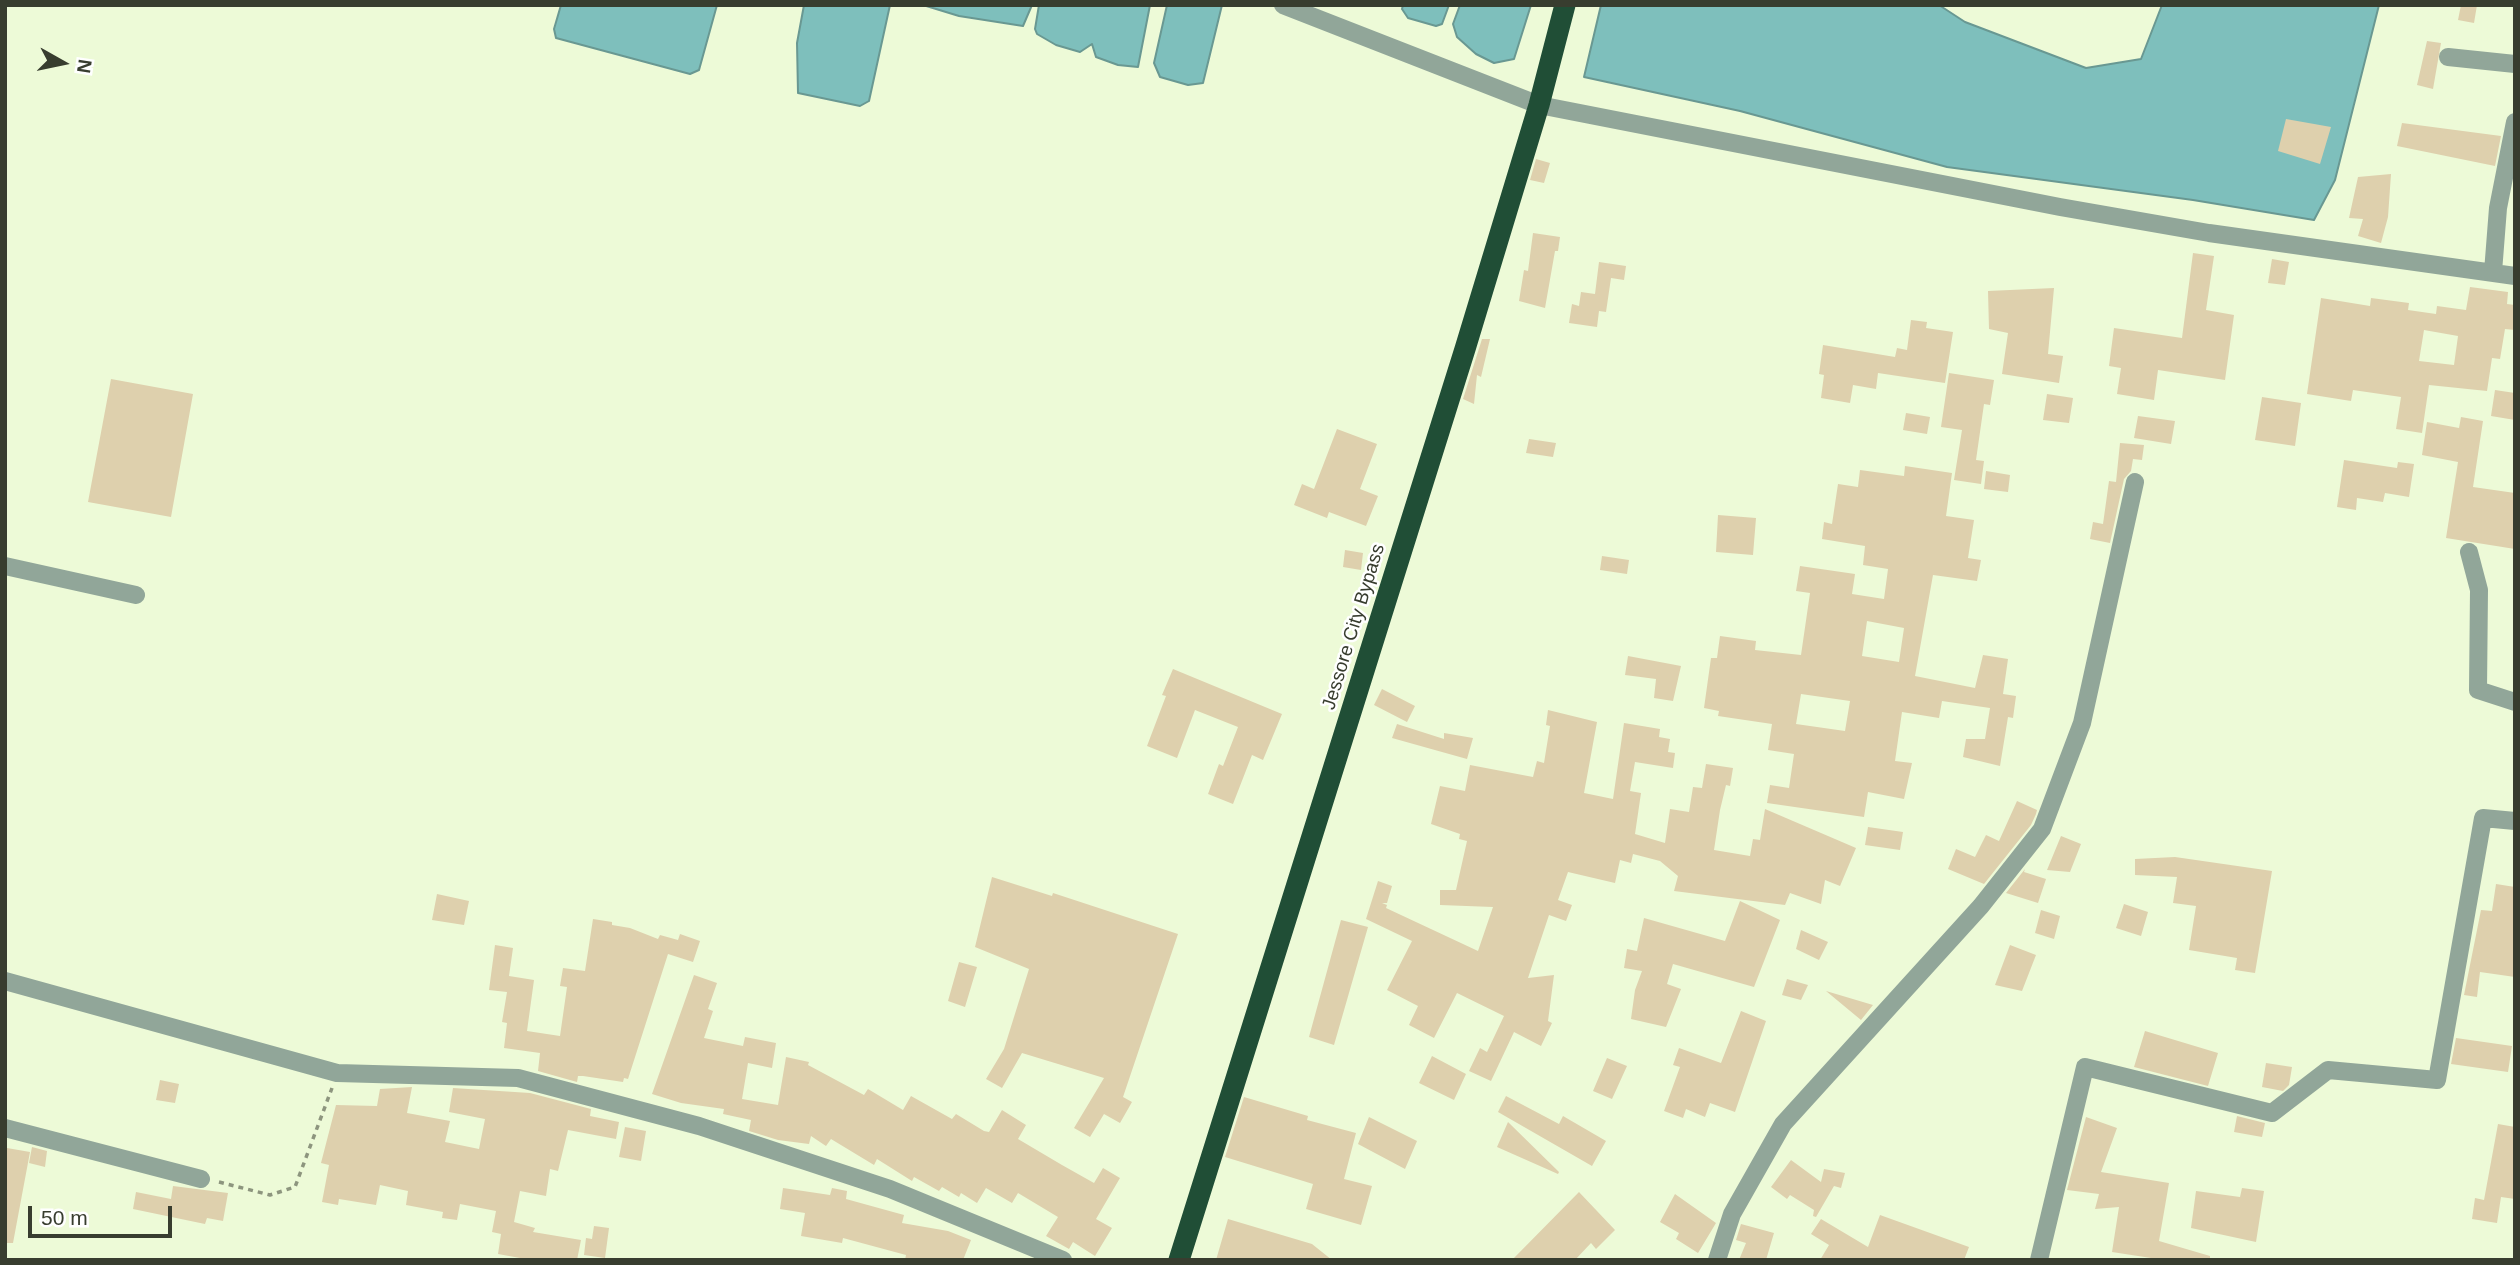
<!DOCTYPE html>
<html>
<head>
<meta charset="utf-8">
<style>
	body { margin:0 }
	#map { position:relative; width:2520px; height:1265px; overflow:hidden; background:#edfad7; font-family:Helvetica,sans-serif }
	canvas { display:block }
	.frame { position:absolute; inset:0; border:7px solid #383d2f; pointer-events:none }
	.north { position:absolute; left:28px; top:28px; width:70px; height:70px; -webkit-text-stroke:5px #fff; paint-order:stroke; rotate:99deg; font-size:19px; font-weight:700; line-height:28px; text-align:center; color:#383d2f }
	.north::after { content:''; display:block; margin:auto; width:24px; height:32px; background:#383d2f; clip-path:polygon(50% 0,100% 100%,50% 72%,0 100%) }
	.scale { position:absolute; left:28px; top:1206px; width:144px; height:32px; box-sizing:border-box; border:4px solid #383d2f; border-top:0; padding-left:9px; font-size:21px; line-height:24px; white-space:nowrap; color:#383d2f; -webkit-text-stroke:5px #fff; paint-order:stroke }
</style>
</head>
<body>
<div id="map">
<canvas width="2520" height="1265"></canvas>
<div class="frame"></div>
<div class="north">N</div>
<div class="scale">50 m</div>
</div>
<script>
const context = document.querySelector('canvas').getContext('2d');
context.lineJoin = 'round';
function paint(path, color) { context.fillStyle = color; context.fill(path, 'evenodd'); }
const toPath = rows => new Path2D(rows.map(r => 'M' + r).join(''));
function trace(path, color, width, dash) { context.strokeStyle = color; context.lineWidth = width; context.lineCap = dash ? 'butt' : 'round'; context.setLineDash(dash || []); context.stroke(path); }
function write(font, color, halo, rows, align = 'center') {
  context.font = font + ' Helvetica,sans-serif'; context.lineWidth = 5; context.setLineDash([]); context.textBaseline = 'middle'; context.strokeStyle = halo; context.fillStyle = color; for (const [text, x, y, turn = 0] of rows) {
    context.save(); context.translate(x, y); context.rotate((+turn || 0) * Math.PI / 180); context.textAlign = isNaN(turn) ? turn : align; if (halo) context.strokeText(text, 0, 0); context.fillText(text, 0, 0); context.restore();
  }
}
const water = toPath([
	[561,5,717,5,699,70,690,74,556,38,554,29,561,5],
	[804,5,890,5,869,101,860,106,798,93,797,43,804,5],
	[923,5,1032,5,1023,26,959,16,923,5],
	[1039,5,1150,5,1138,67,1118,65,1096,57,1092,44,1080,52,1056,45,1037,34,1035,29,1039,5],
	[1167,5,1222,5,1203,83,1188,85,1160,77,1154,63,1167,5],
	[1403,5,1449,5,1442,24,1436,26,1408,18,1402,9,1403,5],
	[1460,5,1531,5,1514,59,1494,63,1476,54,1457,37,1453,24,1460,5],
	[1601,5,1939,5,1965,22,2086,68,2141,59,2162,5,2379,5,2335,180,2314,220,2193,200,1947,167,1740,111,1584,77,1601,5]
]);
paint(water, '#7ebfbc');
trace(water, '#699892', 2);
paint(toPath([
	[2461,5,2477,5,2474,23,2458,20],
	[2427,41,2441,43,2433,89,2417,85],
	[2286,119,2331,127,2320,164,2278,151],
	[2402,123,2501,136,2495,166,2397,146],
	[1536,159,1550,163,1544,183,1530,180],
	[2391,174,2388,217,2381,243,2358,236,2363,219,2349,218,2358,177],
	[1533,233,1560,237,1558,251,1555,251,1545,308,1519,301,1524,270,1528,271],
	[2193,253,2214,256,2206,310,2234,315,2225,380,2158,370,2154,400,2117,394,2121,368,2109,366,2114,328,2182,338],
	[2272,259,2289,262,2285,285,2268,283],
	[1599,262,1626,266,1624,280,1611,278,1606,312,1599,311,1597,327,1569,323,1572,304,1579,306,1581,292,1595,294],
	[2470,287,2508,292,2507,304,2515,305,2515,330,2505,329,2500,359,2492,358,2487,391,2429,385,2422,433,2396,429,2401,397,2353,390,2351,401,2307,394,2321,298,2370,306,2371,298,2409,303,2408,310,2436,314,2437,306,2466,310],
	[2424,330,2458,336,2454,365,2419,361],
	[2054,288,2048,354,2063,356,2059,383,2002,374,2008,333,1989,329,1988,291],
	[1911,320,1927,322,1926,328,1953,332,1945,383,1878,373,1876,389,1853,385,1850,403,1821,398,1824,375,1819,374,1823,345,1895,357,1897,348,1907,350],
	[1482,339,1490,339,1481,377,1477,375,1474,404,1463,399],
	[1949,373,1994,380,1990,405,1984,404,1976,460,1984,461,1981,484,1954,480,1962,430,1941,427],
	[111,379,193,394,171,517,88,502],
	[2495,390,2515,393,2515,420,2491,416],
	[2047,394,2073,398,2069,423,2043,420],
	[2262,397,2301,403,2295,446,2255,440],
	[1906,413,1930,417,1927,434,1903,430],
	[2138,416,2175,421,2171,444,2134,438],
	[2461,417,2483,421,2473,487,2515,493,2515,549,2446,538,2458,462,2422,455,2427,422,2459,428],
	[1337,429,1377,444,1360,489,1378,496,1366,526,1329,512,1327,518,1294,505,1302,484,1314,489],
	[1529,439,1556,443,1553,457,1526,453],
	[2120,443,2144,445,2142,460,2133,459,2131,471,2124,479,2110,543,2090,539,2093,522,2103,524,2109,481,2116,482],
	[2344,460,2397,468,2398,462,2414,464,2409,497,2385,493,2383,502,2357,498,2356,510,2337,507],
	[1905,466,1952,473,1946,516,1974,520,1968,558,1981,560,1977,581,1933,575,1915,676,1975,688,1983,655,2008,659,2003,694,2016,696,2013,718,2008,717,2000,766,1963,757,1966,739,1985,739,1990,708,1942,701,1939,718,1902,712,1895,761,1912,763,1904,799,1868,792,1864,817,1767,803,1770,785,1789,788,1794,754,1768,750,1772,724,1718,716,1719,711,1704,708,1711,658,1717,658,1720,636,1756,641,1755,650,1801,655,1810,593,1796,591,1800,566,1855,574,1852,594,1884,599,1888,569,1863,565,1865,546,1822,539,1824,522,1832,524,1838,484,1858,487,1860,470,1904,476],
	[1867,621,1904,628,1899,662,1862,656],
	[1801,694,1850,701,1845,731,1796,724],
	[1986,471,2010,475,2008,492,1984,489],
	[1718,515,1756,518,1753,555,1716,552],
	[1345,550,1363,553,1361,570,1343,567],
	[1602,556,1629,560,1627,574,1600,570],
	[1628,656,1681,666,1673,701,1654,698,1656,679,1625,675],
	[1173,669,1282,714,1263,760,1252,755,1233,804,1208,794,1219,764,1223,766,1238,727,1195,710,1177,758,1147,746,1166,696,1162,695],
	[1382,689,1415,706,1407,722,1374,705],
	[1548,710,1597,722,1584,793,1613,799,1624,723,1660,729,1659,737,1670,739,1668,752,1675,753,1673,768,1635,762,1630,791,1641,793,1635,834,1665,843,1670,809,1689,812,1693,787,1702,788,1706,764,1733,768,1730,786,1726,785,1720,810,1714,850,1750,856,1753,839,1760,840,1765,809,1856,848,1840,886,1825,880,1821,904,1790,893,1785,905,1674,891,1678,876,1660,861,1633,854,1631,863,1620,860,1615,883,1568,872,1558,900,1572,905,1566,921,1549,915,1528,978,1554,975,1548,1021,1552,1023,1541,1046,1514,1032,1491,1081,1469,1071,1480,1048,1487,1052,1504,1016,1457,993,1434,1038,1409,1025,1418,1006,1387,990,1412,941,1366,919,1378,881,1392,886,1387,903,1382,903,1387,905,1386,908,1478,951,1493,907,1440,905,1440,890,1456,890,1467,841,1459,839,1460,834,1431,824,1440,786,1465,791,1470,765,1533,777,1537,761,1544,763,1550,726,1546,725],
	[1397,724,1444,739,1444,733,1473,738,1467,759,1392,738],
	[2017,801,2037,810,2036,814,2031,825,1984,884,1948,869,1956,849,1975,857,1986,835,1999,841],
	[1868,827,1903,832,1900,850,1865,845],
	[2061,836,2081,844,2070,872,2047,870],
	[2175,857,2272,871,2255,973,2235,970,2237,958,2189,950,2196,906,2173,903,2177,877,2135,875,2135,859],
	[2025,869,2024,872,2046,879,2038,903,2006,893],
	[992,877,1052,896,1053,893,1178,934,1123,1097,1132,1102,1120,1123,1104,1114,1090,1137,1074,1128,1104,1078,1022,1053,1002,1088,986,1079,1004,1049,1029,969,975,947],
	[2496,884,2515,887,2515,977,2480,972,2477,997,2464,995,2481,910,2492,911],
	[437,894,469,901,464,925,432,920],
	[1740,901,1780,920,1754,987,1673,964,1667,984,1681,989,1666,1027,1631,1019,1635,990,1642,971,1624,968,1627,949,1637,951,1644,918,1725,941],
	[2124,904,2148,912,2141,936,2116,928],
	[2041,910,2060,916,2054,939,2035,933],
	[593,919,612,922,612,925,630,928,658,939,660,935,678,940,680,934,700,941,693,962,668,954,628,1079,624,1078,623,1082,583,1076,578,1076,577,1082,538,1071,540,1053,504,1048,507,1023,502,1022,507,992,489,990,495,945,513,948,509,976,534,980,527,1031,560,1036,567,987,560,986,563,968,585,971],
	[1341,920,1368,927,1334,1045,1309,1037],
	[1801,930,1828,942,1819,960,1796,949],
	[2010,945,2036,955,2022,991,1995,985],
	[959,962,977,967,965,1007,948,1001],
	[694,975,717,983,708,1009,713,1011,704,1038,743,1046,745,1037,776,1043,772,1068,748,1063,742,1099,778,1105,786,1057,809,1062,808,1065,864,1095,868,1089,903,1110,911,1096,952,1119,956,1114,984,1131,989,1132,1002,1110,1026,1125,1018,1139,1062,1165,1094,1183,1103,1168,1120,1178,1096,1219,1112,1228,1095,1256,1073,1242,1069,1249,1046,1236,1058,1217,1018,1193,1012,1203,986,1188,977,1203,961,1193,959,1197,942,1187,939,1191,914,1177,912,1181,877,1159,874,1165,831,1139,826,1146,811,1136,809,1144,778,1140,749,1131,751,1120,723,1114,724,1109,681,1103,652,1094],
	[1787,979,1808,985,1801,1000,1782,995],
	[1826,991,1873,1005,1861,1020],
	[1741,1011,1766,1021,1735,1112,1710,1103,1705,1117,1686,1109,1683,1118,1664,1111,1680,1067,1673,1065,1679,1048,1721,1063],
	[2145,1031,2218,1053,2208,1086,2134,1067],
	[2456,1038,2512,1046,2508,1072,2451,1064],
	[1432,1056,1466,1074,1454,1100,1419,1083],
	[1607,1058,1627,1066,1612,1099,1593,1091],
	[2266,1063,2292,1067,2289,1085,2283,1091,2262,1087],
	[160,1080,179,1084,175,1103,156,1100],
	[412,1087,407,1113,450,1121,445,1142,479,1149,485,1119,449,1112,453,1088,530,1093,591,1109,590,1116,619,1122,616,1139,568,1130,558,1171,550,1169,546,1196,520,1191,514,1222,535,1228,533,1232,581,1240,577,1260,531,1260,498,1254,501,1234,492,1232,496,1211,460,1204,457,1220,442,1218,443,1212,406,1205,408,1191,380,1185,376,1205,339,1199,338,1205,322,1202,329,1165,321,1163,336,1105,377,1106,380,1089],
	[1506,1096,1559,1124,1563,1116,1606,1141,1592,1166,1498,1112],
	[1244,1097,1308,1116,1307,1120,1356,1133,1344,1179,1372,1186,1361,1225,1306,1209,1313,1184,1225,1157],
	[2237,1116,2265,1123,2262,1137,2234,1132],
	[1369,1117,1417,1141,1405,1169,1358,1144],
	[2086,1117,2117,1128,2101,1172,2169,1183,2159,1241,2210,1256,2210,1260,2164,1260,2112,1252,2119,1207,2095,1209,2099,1194,2067,1190],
	[1508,1122,1559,1172,1558,1174,1497,1147],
	[2498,1124,2515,1127,2515,1199,2501,1197,2497,1223,2472,1219,2475,1198,2484,1200],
	[625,1127,646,1131,641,1161,619,1157],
	[32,1147,47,1151,45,1167,29,1163],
	[7,1148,30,1152,13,1243,5,1243],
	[1791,1160,1821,1182,1824,1169,1845,1173,1841,1188,1834,1186,1816,1217,1813,1216,1814,1210,1790,1195,1787,1199,1771,1187],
	[173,1186,228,1193,223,1221,207,1218,205,1224,133,1209,136,1192,171,1199],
	[783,1188,830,1195,832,1188,847,1191,846,1199,904,1215,902,1223,948,1231,971,1240,963,1260,905,1260,906,1255,843,1238,842,1243,801,1236,805,1213,780,1209],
	[2242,1188,2264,1191,2256,1242,2191,1228,2196,1191,2240,1197],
	[1579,1192,1615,1230,1596,1249,1591,1243,1575,1260,1512,1260],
	[1675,1194,1716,1223,1698,1253,1676,1239,1679,1233,1660,1222],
	[1880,1215,1969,1247,1964,1260,1820,1260,1829,1245,1811,1234,1821,1219,1868,1247],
	[1228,1219,1312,1244,1332,1260,1216,1260],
	[1741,1224,1774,1233,1766,1260,1739,1260,1746,1243,1736,1240],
	[594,1226,609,1228,605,1258,584,1255,586,1238,592,1239]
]), '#ded0ad');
trace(toPath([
	[219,1182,270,1195,295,1187,332,1088]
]), '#8d957e', 3.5, [5, 5]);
trace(toPath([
	[1283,5,1539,105,2060,207,2209,233,2515,276],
	[2448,57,2515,64],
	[2493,272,2498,208,2515,122],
	[2469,552,2479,590,2478,690,2515,702],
	[5,566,136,595],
	[5,981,337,1073,518,1078,699,1126,890,1189,1063,1260],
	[5,1128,201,1179],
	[1717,1260,1732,1214,1783,1124,1981,906,2042,829,2082,723,2135,482],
	[2039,1260,2085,1067,2272,1113,2328,1070,2437,1080,2483,818,2515,821]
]), '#91a699', 18);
trace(toPath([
	[1179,1260,1465,349,1539,105,1565,5]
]), '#204e36', 21);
write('19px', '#383d2f', '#fff', [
	["Jessore City Bypass",1354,627,-73]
]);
</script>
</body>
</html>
